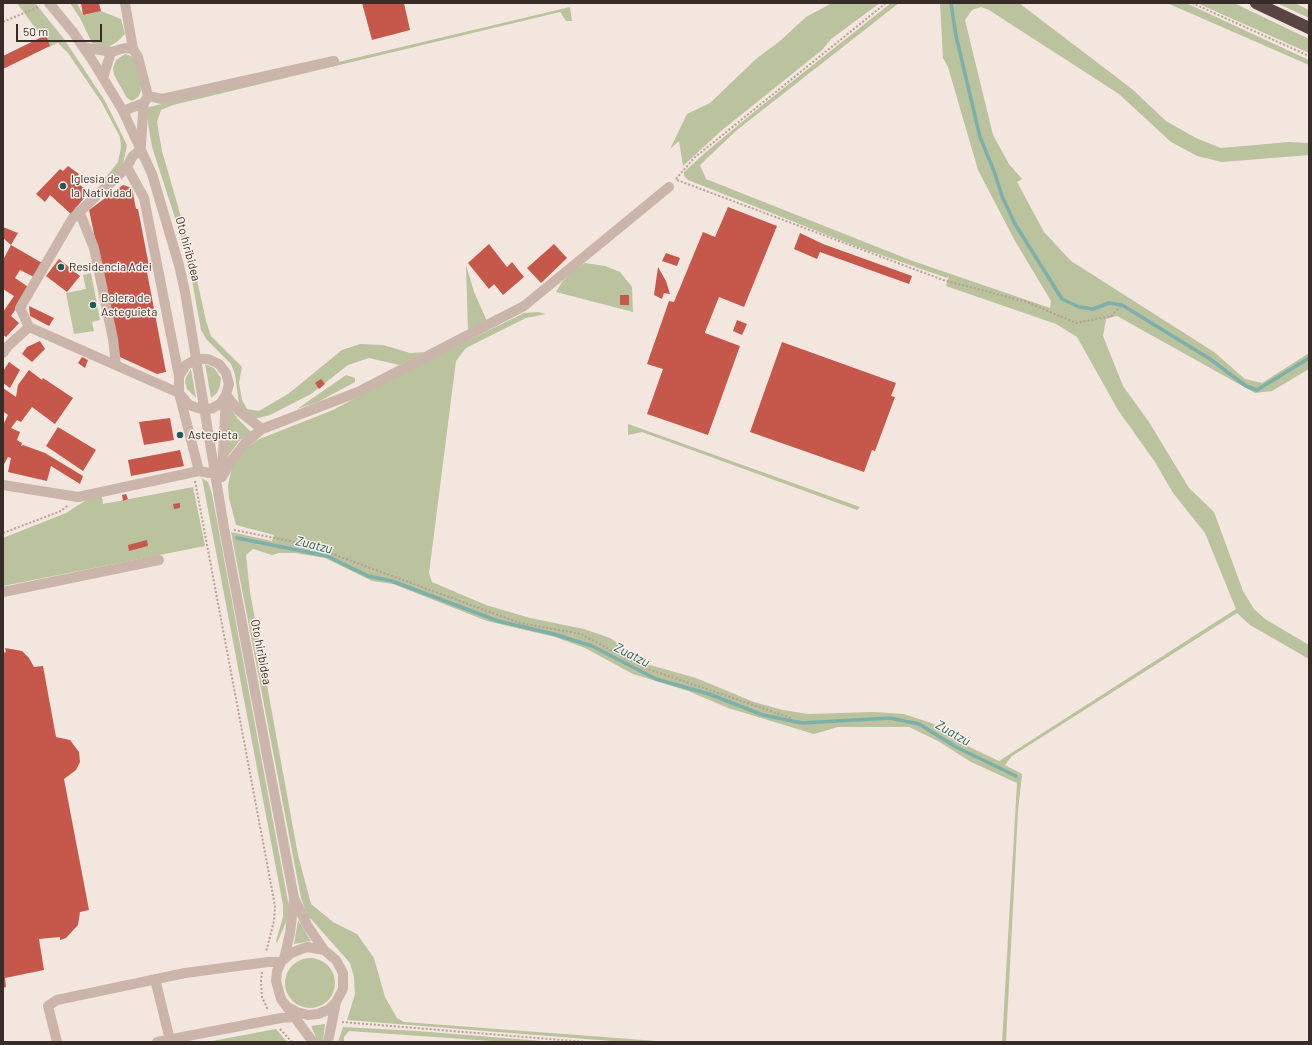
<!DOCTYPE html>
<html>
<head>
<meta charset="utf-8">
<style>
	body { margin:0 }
	#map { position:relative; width:1312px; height:1045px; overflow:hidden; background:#f3e6de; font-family:Barlow,sans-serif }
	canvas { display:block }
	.frame { position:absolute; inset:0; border:4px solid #382c29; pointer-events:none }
	.scale { position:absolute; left:16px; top:24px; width:86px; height:18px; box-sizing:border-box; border:2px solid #382c29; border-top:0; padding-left:5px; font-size:12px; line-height:14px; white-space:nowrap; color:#382c29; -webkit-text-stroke:3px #faf1eb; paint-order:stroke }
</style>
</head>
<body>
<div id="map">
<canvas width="1312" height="1045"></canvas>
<div class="frame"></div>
<div class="scale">50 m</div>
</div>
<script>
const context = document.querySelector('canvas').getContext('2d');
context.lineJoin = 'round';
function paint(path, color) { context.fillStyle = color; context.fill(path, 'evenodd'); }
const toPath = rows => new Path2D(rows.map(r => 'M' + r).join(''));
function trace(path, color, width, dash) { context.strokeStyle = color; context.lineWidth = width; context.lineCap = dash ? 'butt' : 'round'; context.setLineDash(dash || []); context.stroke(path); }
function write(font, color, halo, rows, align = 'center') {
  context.font = font + ' Barlow,sans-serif'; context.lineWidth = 3; context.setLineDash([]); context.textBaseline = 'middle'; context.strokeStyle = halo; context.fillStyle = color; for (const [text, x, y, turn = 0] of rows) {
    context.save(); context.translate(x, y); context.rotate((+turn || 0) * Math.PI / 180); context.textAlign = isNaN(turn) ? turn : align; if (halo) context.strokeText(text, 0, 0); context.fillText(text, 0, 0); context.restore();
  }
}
paint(toPath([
	[17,3,35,3,64,39,105,101,127,145,122,169,105,178,98,177,106,177,118,162,121,147,120,137,102,103,68,53,58,43,49,47],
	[70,3,77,3,83,15,101,11,121,19,125,34,118,41,107,48,99,47,92,43,80,18],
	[832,3,880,3,831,39,822,50,721,131,683,166,679,141,670,149,687,114,710,103,756,59,780,41,806,17],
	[891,3,899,3,737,130,700,165,706,179,910,260,1050,308,1051,301,1015,241,978,170,948,67,943,58,940,3,1019,3,1132,89,1166,121,1196,138,1221,148,1289,142,1309,143,1309,155,1222,162,1197,156,1171,142,1119,94,989,10,981,7,972,10,965,20,993,135,1009,164,1022,179,1017,182,1044,232,1071,261,1214,352,1245,379,1262,383,1309,353,1309,369,1272,391,1255,393,1117,316,1106,319,1103,336,1123,386,1149,422,1189,488,1214,512,1243,591,1254,609,1265,619,1309,645,1309,659,1250,625,1237,613,1012,756,1005,765,1022,774,1018,811,1006,1042,1002,1042,1017,783,971,762,938,741,909,727,838,727,814,734,728,708,688,691,633,674,585,648,555,637,487,621,393,584,372,581,325,558,295,553,279,553,272,555,253,549,246,555,250,592,298,855,311,904,333,922,357,934,374,958,385,997,397,1018,404,1022,670,1042,624,1042,347,1020,355,994,354,977,350,963,311,919,308,918,301,898,231,532,272,541,274,535,236,525,229,498,228,485,232,467,244,450,257,440,333,410,404,372,524,313,538,312,546,314,526,318,466,348,456,361,429,573,432,582,486,605,530,618,584,629,610,638,650,665,696,678,754,702,783,710,808,714,874,712,904,714,934,724,957,741,999,761,1236,609,1205,533,1173,493,1155,462,1118,410,1077,337,1056,324,946,286,949,276,947,278,855,246,688,180,684,176,684,172,706,152,760,107],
	[1167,3,1186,3,1309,60,1309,65],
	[1197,3,1234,3,1309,39,1309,53],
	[1277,3,1295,3,1309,10,1309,18],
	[570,7,572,21,566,21,560,12,173,105,161,110,157,122,162,151,190,248,206,321,211,336,242,367,239,383,242,400,247,409,259,411,288,394,342,350,360,344,383,345,410,353,426,352,399,365,369,358,348,365,311,394,270,415,255,419,245,413,239,404,235,374,231,364,207,340,201,330,188,258,152,147,146,111,149,107],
	[125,54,131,56,134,59,139,75,141,91,138,97,132,101,127,98,114,75,113,68,116,60],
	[585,263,605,266,620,272,632,287,633,312,556,292,562,282,573,271],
	[466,265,474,292,487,321,468,331],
	[91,273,100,320,92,322,94,331,74,334,66,293,86,289,83,275],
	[205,364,214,368,221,378,220,386,217,393,211,398],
	[191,369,196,398,187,389,185,382,186,377],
	[346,375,355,378,355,382,318,402,297,409],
	[229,406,238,419,251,432,240,440,228,456,227,456],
	[628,424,860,507,857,510,642,432,628,435],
	[202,478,208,482,212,494,287,896,289,909,287,920,277,943,276,941,283,917,283,905],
	[193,487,205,546,3,586,3,538,66,513,88,499,102,497,103,504],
	[298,920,311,941,294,944],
	'285 983a25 25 0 1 1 50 0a25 25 0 1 1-50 0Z',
	[325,1024,323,1042,318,1042,311,1026],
	[343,1027,417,1031,554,1042,506,1042,349,1031,344,1037,344,1042,338,1042],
	[276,1029,287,1042,207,1042]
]), '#bac29e');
trace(toPath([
	[951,3,956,36,980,137,994,171,1002,196,1015,224,1062,299,1079,307,1093,309,1109,303,1122,305,1210,359,1246,386,1257,390,1309,358],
	[237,538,327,556,368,576,392,581,498,621,554,634,592,646,656,679,709,694,763,715,802,723,890,718,919,724,956,747,1016,776]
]), '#7db0ab', 3.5);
paint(toPath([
	[81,3,99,3,101,11,83,15],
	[362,3,404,3,410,30,372,40],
	[46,35,50,46,3,69,3,56],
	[68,166,79,174,75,181,89,192,71,214,50,195,45,202,36,194,60,169,63,171],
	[123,185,132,188,136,209,138,209,150,271,147,272,166,372,157,374,120,357,89,210],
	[728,207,777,226,744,307,719,297,705,332,705,333,740,346,708,435,647,414,663,369,647,364,669,301,674,302,703,232,715,237],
	[3,227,18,233,11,245,3,238],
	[800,233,823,244,912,276,909,284,820,252,817,259,794,249],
	[489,244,507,267,512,262,524,277,503,295,494,284,489,289,468,263],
	[554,244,567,258,541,283,527,268],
	[11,245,44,264,36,278,20,270,15,278,30,288,11,316,19,323,6,337,3,335,3,312,14,296,3,289,3,260],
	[666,253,680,258,677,266,662,261],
	[59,259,80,276,67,292,46,276],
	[658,267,666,281,670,294,664,293,662,299,654,295],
	[620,295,629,295,629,305,620,305],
	[29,306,54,318,49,326,30,316],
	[737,320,747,324,742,335,733,331],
	[40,341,45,349,32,362,22,354,27,347],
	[782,342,896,383,891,396,895,397,875,451,872,450,864,472,750,432],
	[82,357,88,360,85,368,78,363],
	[9,362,20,370,10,388,3,383,3,371],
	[29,370,42,380,43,378,73,398,55,424,32,407,21,422,17,420,11,428,20,432,17,440,22,443,21,446,23,445,45,453,83,476,80,484,51,466,47,481,8,472,11,458,8,457,3,466,3,425,8,415,4,412,3,414,3,388,16,397,18,385],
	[321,379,325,384,319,389,315,383],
	[170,418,174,440,144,445,139,422],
	[58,427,96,450,83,471,46,446],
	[180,450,184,466,131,476,128,460],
	[126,494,128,499,123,501,122,495],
	[180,503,180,508,174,509,173,504],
	[147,540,148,546,129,551,128,545],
	[5,648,22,651,29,658,34,667,43,666,56,737,70,740,79,752,80,762,76,770,64,779,89,910,80,912,78,925,66,938,60,940,60,937,39,939,44,970,5,978,6,987,3,988,3,653,6,652]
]), '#c5584a');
trace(toPath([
	[1192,3,1309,56],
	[3,22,40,6],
	[676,179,694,158,886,3],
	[677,180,943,280,1027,302,1076,323,1111,316,1122,305],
	[195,481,275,906,274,921,266,952],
	[234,530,305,544,520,623,581,634,642,667,791,718],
	[3,533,61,511,68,505],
	[262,972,261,981,262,997,268,1010],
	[342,1022,586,1042],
	[280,1029,292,1042]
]), '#b79f94', 2, [2, 2]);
trace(toPath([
	[49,3,73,32,94,63,123,111,152,174,179,265,185,292,224,528,294,898,307,925,324,950,336,960,343,973,343,989,336,1002,328,1042],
	[125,3,133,49],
	[83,47,111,52,125,48,133,49,138,57,148,96,144,103,143,112,141,145],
	[103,78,111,52],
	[148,96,162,99,334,61],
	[123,111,144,103],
	[141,149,132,157,127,167,72,219,20,308,29,327,179,393,189,405,204,410,213,408,221,403,226,395,229,384,226,373,219,364,208,359,197,359,186,365,179,376],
	[127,167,144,198,179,376,179,393,199,471],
	[79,211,94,248,113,339,116,365],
	[3,353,8,346,29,327],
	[226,395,239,411,262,429],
	[222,475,226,395],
	[222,477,231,461,246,442,262,429,358,392,524,306,669,187],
	[3,485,78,497,199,471,215,474],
	[3,592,159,560],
	[284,959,290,933,294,898],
	[155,979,170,1040],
	[288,1007,297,1012,308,1015,318,1014,328,1010,336,1002],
	[57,1042,48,1006,57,1000,185,973,268,962,281,962],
	[157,1042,281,1018,295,1017],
	[313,1042,281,999,276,981,277,971,281,962,291,953,307,947,324,950]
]), '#cbb5aa', 10);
trace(toPath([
	[1256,3,1309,28]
]), '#594541', 12);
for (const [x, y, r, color] of [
	[63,186,4,"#1f5a56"],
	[61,267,4,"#1f5a56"],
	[93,305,4,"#1f5a56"],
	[180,435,4,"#1f5a56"]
]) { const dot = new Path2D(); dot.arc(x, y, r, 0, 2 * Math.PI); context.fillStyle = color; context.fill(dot); trace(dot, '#faf1eb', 1.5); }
write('12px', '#382c29', '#faf1eb', [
	["Iglesia de",71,179],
	["la Natividad",71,193],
	["Residencia Adei",69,267],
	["Bolera de",101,298],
	["Asteguieta",101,312],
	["Astegieta",188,435]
], 'left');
write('12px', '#382c29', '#faf1eb', [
	["Oto hiribidea",188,249,75],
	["Oto hiribidea",261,652,79]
]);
write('italic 13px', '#1f5a56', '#faf1eb', [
	["Zuatzu",314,545,14],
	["Zuatzu",632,655,27],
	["Zuatzu",953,733,30]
]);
</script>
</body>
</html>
